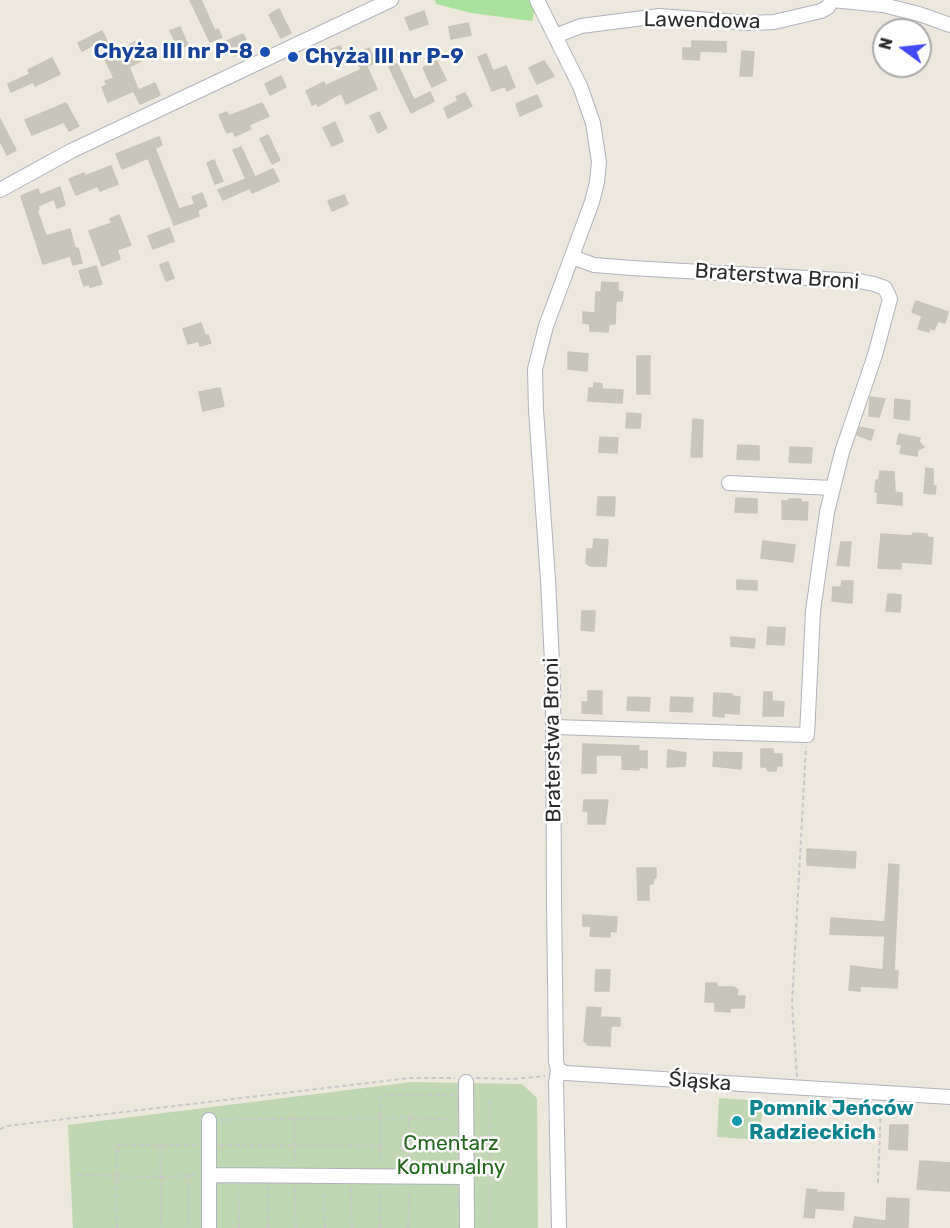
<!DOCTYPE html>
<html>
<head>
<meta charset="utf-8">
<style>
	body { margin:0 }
	#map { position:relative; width:950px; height:1228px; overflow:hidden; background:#ece8de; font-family:Rubik,sans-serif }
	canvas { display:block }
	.north { position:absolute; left:872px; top:18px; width:60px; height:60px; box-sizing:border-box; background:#fff; border:2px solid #aaa; border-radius:50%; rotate:285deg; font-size:16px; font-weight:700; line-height:24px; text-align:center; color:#2b2b2b }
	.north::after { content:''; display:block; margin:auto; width:21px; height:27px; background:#424bf5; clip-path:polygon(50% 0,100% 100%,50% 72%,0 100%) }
</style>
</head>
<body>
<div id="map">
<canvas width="950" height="1228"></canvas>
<div class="north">N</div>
</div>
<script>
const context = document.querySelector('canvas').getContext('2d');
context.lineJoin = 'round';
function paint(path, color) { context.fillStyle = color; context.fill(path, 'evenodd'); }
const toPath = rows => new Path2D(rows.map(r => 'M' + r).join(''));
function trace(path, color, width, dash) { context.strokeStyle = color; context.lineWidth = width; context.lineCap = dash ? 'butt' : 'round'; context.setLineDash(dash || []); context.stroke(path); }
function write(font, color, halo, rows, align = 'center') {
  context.font = font + ' Rubik,sans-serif'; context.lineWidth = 5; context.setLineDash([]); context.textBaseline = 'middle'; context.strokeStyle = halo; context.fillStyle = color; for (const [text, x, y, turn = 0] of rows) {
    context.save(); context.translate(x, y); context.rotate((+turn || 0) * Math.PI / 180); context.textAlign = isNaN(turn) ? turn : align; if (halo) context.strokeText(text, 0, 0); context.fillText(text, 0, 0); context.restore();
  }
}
paint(toPath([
	[435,0,530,0,535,9,532,21,471,13,436,4]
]), '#aae19c');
paint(toPath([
	[412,1082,522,1084,537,1098,538,1228,73,1228,68,1125],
	[719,1098,763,1101,760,1140,717,1137]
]), '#c1d6b5');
const building = toPath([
	[190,0,201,0,215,31,218,29,222,37,210,42,190,0],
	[279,9,291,33,281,38,269,15,279,9],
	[424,11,428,24,410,30,405,18,424,11],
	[468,23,471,35,451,39,449,27,468,23],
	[180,27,188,45,179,49,170,31,180,27],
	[102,31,113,53,137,41,145,59,129,67,138,89,108,102,102,87,107,85,105,81,114,78,97,43,82,51,78,43,102,31],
	[243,34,250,48,234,56,227,41,243,34],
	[692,41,726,42,726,52,700,51,699,60,683,59,683,48,692,48,692,41],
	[340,46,345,57,324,65,320,54,340,46],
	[369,48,376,62,361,69,354,55,369,48],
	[742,51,754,52,752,76,740,76,742,51],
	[486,54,493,71,506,66,515,87,507,91,505,86,492,91,478,57,486,54],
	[52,58,60,74,35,86,33,82,11,92,8,84,30,74,28,70,52,58],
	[436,59,446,80,432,87,423,68,428,65,427,63,436,59],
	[544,61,554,76,537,84,529,68,544,61],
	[397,63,414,100,430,92,434,101,411,113,389,67,397,63],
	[367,67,377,89,346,104,341,93,318,106,317,103,312,105,306,91,324,82,325,86,367,67],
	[281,76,286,87,270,95,265,84,281,76],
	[155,83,160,95,140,104,134,92,155,83],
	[465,93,472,106,448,118,444,108,458,101,456,97,465,93],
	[537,95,542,106,520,116,516,104,537,95],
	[66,103,79,126,69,131,64,122,32,135,25,120,66,103],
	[262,103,269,116,249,125,251,129,235,136,233,131,227,133,219,115,227,112,229,116,262,103],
	[379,112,387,128,378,133,370,116,379,112],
	[0,119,16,150,7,155,0,141,0,119],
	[335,122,343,141,332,146,323,128,335,122],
	[268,135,280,160,272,164,260,139,268,135],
	[159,137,162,145,155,148,179,209,195,204,192,197,202,193,207,206,198,210,195,204,199,216,174,225,148,158,122,169,116,154,159,137],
	[241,147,255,177,273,169,279,181,252,193,250,188,223,200,218,190,246,179,233,150,241,147],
	[214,160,223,181,215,184,207,163,214,160],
	[111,166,118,184,100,191,98,186,76,195,69,179,84,173,85,176,111,166],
	[60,187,65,205,57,208,54,199,38,206,39,209,37,210,46,236,70,229,75,248,78,248,82,263,73,265,70,256,43,264,21,196,38,189,40,195,60,187],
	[344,195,348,204,332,211,328,201,344,195],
	[119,215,131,245,117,250,120,259,102,266,89,231,112,223,110,219,119,215],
	[169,228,174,241,153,249,148,236,169,228],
	[168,262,174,278,166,281,160,265,168,262],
	[96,266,102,284,90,287,89,284,84,286,79,271,96,266],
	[602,282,618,283,618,291,623,292,622,301,616,301,615,324,609,324,608,332,590,331,590,324,583,323,583,312,595,313,596,292,601,292,602,282],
	[916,301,948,312,945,323,938,321,934,330,930,328,929,332,918,329,922,316,912,312,916,301],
	[201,323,205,335,208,335,211,343,200,346,199,341,188,344,183,329,201,323],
	[568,352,588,354,587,371,568,369,568,352],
	[637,356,650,356,650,394,637,394,637,356],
	[594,383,602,384,602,389,623,390,622,403,588,401,589,388,594,388,594,383],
	[220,388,224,406,203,411,199,392,220,388],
	[870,397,885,399,879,417,869,416,870,397],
	[895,399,910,401,909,420,894,418,895,399],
	[627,413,641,414,640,428,626,428,627,413],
	[693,419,703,420,702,457,691,457,693,419],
	[860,427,874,430,871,440,857,435,860,427],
	[899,434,920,438,919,442,924,447,918,450,917,456,900,453,902,445,897,444,899,434],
	[600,437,618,438,617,453,599,452,600,437],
	[738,445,759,446,759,460,737,459,738,445],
	[790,447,812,448,811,463,789,462,790,447],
	[926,468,933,469,933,486,936,486,935,494,924,493,926,468],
	[880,471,894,472,895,492,902,493,902,505,877,503,878,492,875,492,876,480,879,480,880,471],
	[598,497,615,497,614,516,597,515,598,497],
	[736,498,757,499,757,513,735,512,736,498],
	[789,499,801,499,801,502,808,502,807,520,782,519,782,501,789,501,789,499],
	[913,533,927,534,927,537,933,538,931,564,901,562,901,569,878,568,881,534,912,536,913,533],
	[594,539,608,540,606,566,590,566,586,563,587,549,593,549,594,539],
	[763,541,795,545,793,562,761,558,763,541],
	[841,542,851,542,849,566,837,565,841,542],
	[737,580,757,581,757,590,737,589,737,580],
	[842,581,853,581,852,603,832,601,833,587,841,587,842,581],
	[888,594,901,595,900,612,886,611,888,594],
	[582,611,595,611,594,631,581,630,582,611],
	[768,627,785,628,784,645,767,644,768,627],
	[731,637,755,639,754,648,731,646,731,637],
	[588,691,602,691,602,714,582,713,582,702,588,702,588,691],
	[764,692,772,692,772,701,784,702,783,716,763,716,764,692],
	[714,693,732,694,732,696,740,697,739,714,724,713,724,717,713,716,714,693],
	[628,697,650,698,649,711,627,710,628,697],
	[671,697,693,698,692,712,670,711,671,697],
	[583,744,639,746,638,751,647,751,647,768,639,767,639,770,622,769,622,755,596,755,596,773,582,773,583,744],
	[761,749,773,749,773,754,782,754,782,766,777,766,776,771,768,771,766,767,761,767,761,749],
	[668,750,686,753,685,766,667,767,668,750],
	[714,752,742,753,741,769,713,766,714,752],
	[584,800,608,800,605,824,588,824,588,811,583,811,584,800],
	[807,849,856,852,855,868,807,865,807,849],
	[889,864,899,865,894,971,898,971,897,988,860,986,860,991,849,990,851,966,883,970,885,936,830,934,831,918,885,922,889,864],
	[637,868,656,868,656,878,654,878,653,884,649,884,649,900,638,900,637,868],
	[583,915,617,917,616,932,610,931,610,937,590,936,591,926,583,926,583,915],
	[596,970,610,970,609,991,595,991,596,970],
	[706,983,717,983,717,987,734,987,738,990,737,996,745,996,744,1008,730,1008,730,1012,715,1011,715,1002,705,1002,706,983],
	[587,1007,601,1008,600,1017,620,1018,620,1026,611,1026,610,1046,588,1045,584,1041,587,1007],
	[890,1125,908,1125,907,1150,889,1149,890,1125],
	[920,1161,950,1163,950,1191,917,1189,920,1161],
	[807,1189,817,1190,816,1192,844,1193,843,1210,815,1208,814,1218,804,1217,807,1189],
	[887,1198,909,1199,908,1228,853,1228,855,1217,886,1221,887,1198]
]);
paint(building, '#c8c6bc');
trace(building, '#c8c4b7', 1.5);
const minor = toPath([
	[537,0,580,86,593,123,599,162,597,182,592,202,546,326,535,369,536,410,548,580,553,683,554,900,556,1061,558,1070,556,1083,559,1228],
	[832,0,883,5,919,14,950,25],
	[555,36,581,26,659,16,749,23,774,22,821,11,828,7,832,0],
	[0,190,71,151,391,0],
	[729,483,832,488],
	[554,727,807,735,813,611,827,512,842,452,875,355,890,299,885,288,874,284,859,281,632,268,594,265,572,257],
	[558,1070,566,1073,950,1097],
	[466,1082,467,1228],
	[209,1120,209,1228],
	[209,1175,466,1177]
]);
trace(minor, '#b1b2be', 16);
trace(toPath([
	[797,1077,792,1004,806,747],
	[476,1078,514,1079,545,1076],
	[490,1101,490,1228],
	[409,1117,409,1165],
	[294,1119,295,1164],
	[220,1120,409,1117,454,1120],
	[0,1129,7,1126,65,1119,410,1078,455,1078],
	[160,1145,161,1228],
	[220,1145,381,1146,381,1165],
	[381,1146,381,1095,454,1095],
	[78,1175,161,1177,198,1175],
	[189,1175,189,1228],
	[478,1175,490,1175],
	[878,1183,881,1105],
	[267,1186,268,1228],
	[295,1188,296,1228],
	[351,1188,352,1228],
	[117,1228,117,1145,196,1145],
	[239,1228,240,1187],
	[325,1228,325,1189],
	[380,1228,381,1188],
	[408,1228,409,1189]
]), '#c8c8c8', 2, [4.5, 3]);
trace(minor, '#fff', 14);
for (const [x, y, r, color] of [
	[265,52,6,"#1a4fb4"],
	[293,57,6,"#1a4fb4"],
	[737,1121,6,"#0f9aa8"]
]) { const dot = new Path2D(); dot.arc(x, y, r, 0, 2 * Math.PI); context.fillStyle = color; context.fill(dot); trace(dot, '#fff', 2); }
write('21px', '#2b2b2b', '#fff', [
	["Lawendowa",702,21,1],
	["Braterstwa Broni",777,277,4],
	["Braterstwa Broni",553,740,-91],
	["Śląska",700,1082,4]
]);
write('bold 21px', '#164399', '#fff', [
	["Chyża III nr P-8",253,52],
	["Chyża III nr P-9",305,57,"left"]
], 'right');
write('bold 21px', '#0d838f', '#fff', [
	["Pomnik Jeńców",749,1109],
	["Radzieckich",749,1133]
], 'left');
write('21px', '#21671c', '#fff', [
	["Cmentarz",451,1144],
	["Komunalny",451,1168]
]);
</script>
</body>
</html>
